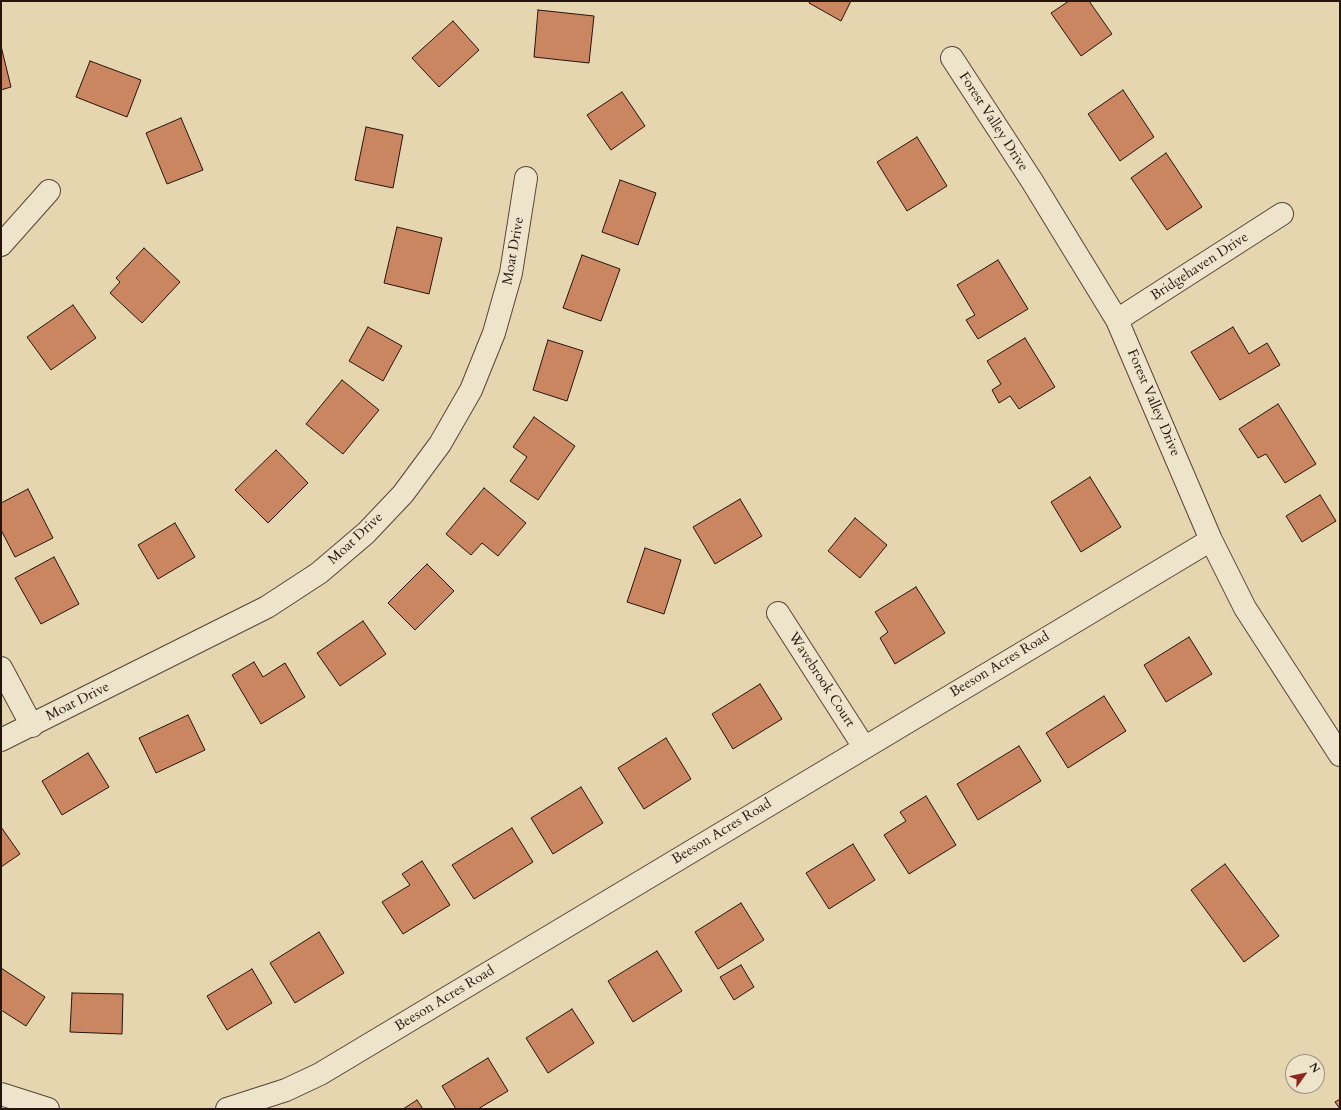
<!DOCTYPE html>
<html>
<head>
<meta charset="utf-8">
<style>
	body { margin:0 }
	#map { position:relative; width:1341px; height:1110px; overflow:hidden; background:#e5d6b0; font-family:Cardo,serif }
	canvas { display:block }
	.frame { position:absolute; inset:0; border:2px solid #25140e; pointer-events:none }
	.north { position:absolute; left:1285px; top:1054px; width:40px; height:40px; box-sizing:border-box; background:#eee4cc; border:1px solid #9e9180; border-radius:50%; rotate:57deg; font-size:11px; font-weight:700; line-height:16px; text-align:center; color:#25140e }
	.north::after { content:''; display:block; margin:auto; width:14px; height:18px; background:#8f2418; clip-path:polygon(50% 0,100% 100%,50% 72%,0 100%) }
</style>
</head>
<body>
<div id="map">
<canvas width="1341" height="1110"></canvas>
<div class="frame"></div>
<div class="north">N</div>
</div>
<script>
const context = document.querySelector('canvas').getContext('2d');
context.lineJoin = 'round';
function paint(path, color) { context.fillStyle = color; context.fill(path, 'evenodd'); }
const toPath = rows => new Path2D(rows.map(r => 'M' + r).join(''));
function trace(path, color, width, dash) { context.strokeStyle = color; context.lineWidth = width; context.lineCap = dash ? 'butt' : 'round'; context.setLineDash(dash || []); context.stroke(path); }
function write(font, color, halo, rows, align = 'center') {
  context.font = font + ' Cardo,serif'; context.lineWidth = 3.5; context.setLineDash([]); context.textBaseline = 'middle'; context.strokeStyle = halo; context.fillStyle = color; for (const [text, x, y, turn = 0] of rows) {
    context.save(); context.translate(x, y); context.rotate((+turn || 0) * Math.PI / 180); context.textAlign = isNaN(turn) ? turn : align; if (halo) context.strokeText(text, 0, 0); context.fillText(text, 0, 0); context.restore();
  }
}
const building = toPath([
	[810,1,851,1,841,21,809,3,810,1],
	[1069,1,1089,1,1112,34,1081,56,1051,13,1069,1],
	[538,10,594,16,589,63,534,57,538,10],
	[453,21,479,50,439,87,412,58,453,21],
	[1,46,11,87,1,90,1,46],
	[90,61,141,80,127,117,76,97,90,61],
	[1123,90,1154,137,1120,161,1088,114,1123,90],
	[622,92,645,126,611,150,587,115,622,92],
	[181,118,203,170,167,184,146,133,181,118],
	[366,127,403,135,393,188,355,180,366,127],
	[917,137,947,186,907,211,877,162,917,137],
	[1166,153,1202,207,1167,230,1131,178,1166,153],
	[620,180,656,193,638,245,602,232,620,180],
	[397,227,442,238,429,294,384,283,397,227],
	[144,248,180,282,142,323,110,293,120,282,116,278,144,248],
	[582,255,620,269,601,321,563,308,582,255],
	[998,260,1028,309,978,339,966,320,975,315,957,285,998,260],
	[73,305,96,338,51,370,27,337,73,305],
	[368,327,402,346,383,381,349,361,368,327],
	[1233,327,1249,354,1267,343,1280,365,1220,400,1191,352,1233,327],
	[1025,338,1055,387,1019,409,1010,396,999,403,992,390,1001,384,987,361,1025,338],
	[548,340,583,351,567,401,533,390,548,340],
	[342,380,379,410,343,454,306,424,342,380],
	[1278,404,1316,464,1285,483,1266,454,1258,458,1239,429,1278,404],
	[534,417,575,446,538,500,510,481,527,457,513,447,534,417],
	[276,450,308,483,268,523,235,490,276,450],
	[1090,477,1121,527,1081,552,1051,502,1090,477],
	[484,488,526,523,498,556,482,543,471,555,446,534,484,488],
	[28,489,53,538,15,557,1,530,1,503,28,489],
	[1320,495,1336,521,1302,542,1286,516,1320,495],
	[740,499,762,536,715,564,693,527,740,499],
	[855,518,887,545,860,578,828,551,855,518],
	[175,523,195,557,158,579,138,545,175,523],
	[645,548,681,560,664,614,627,602,645,548],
	[54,557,79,604,41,624,15,578,54,557],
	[427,564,454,591,415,630,388,603,427,564],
	[916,587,945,633,895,664,880,638,888,632,875,612,916,587],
	[363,621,386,654,340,686,317,653,363,621],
	[1189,637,1212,674,1166,702,1144,665,1189,637],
	[254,662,263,677,285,663,305,697,261,724,232,675,254,662],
	[760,684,782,719,733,749,712,714,760,684],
	[1104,696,1126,731,1068,768,1046,733,1104,696],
	[188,715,205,750,156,773,139,738,188,715],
	[666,738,691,779,644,809,618,768,666,738],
	[1019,746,1041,781,978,820,957,784,1019,746],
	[88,753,109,787,62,815,42,781,88,753],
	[581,787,603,823,553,854,531,818,581,787],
	[926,796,956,845,909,874,884,835,906,821,900,812,926,796],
	[1,827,20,854,1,867,1,827],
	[512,828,533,862,474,899,452,865,512,828],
	[853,844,875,880,829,909,806,873,853,844],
	[422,861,450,905,403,934,382,902,410,885,402,874,422,861],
	[1225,864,1279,936,1244,962,1191,890,1225,864],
	[741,903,764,940,718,969,695,932,741,903],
	[319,932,344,973,295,1003,270,963,319,932],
	[657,951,682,991,633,1022,608,981,657,951],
	[741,965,754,987,734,1000,720,977,741,965],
	[1,968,45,997,26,1026,1,1010,1,968],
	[252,969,272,1003,227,1030,207,996,252,969],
	[72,993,123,994,122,1034,70,1032,72,993],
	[572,1009,594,1043,548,1073,526,1038,572,1009],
	[488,1058,508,1091,478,1109,456,1109,442,1086,488,1058],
	[1340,1099,1340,1109,1335,1102,1340,1099],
	[417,1100,423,1109,403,1109,417,1100]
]);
paint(building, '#ca8561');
trace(building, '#25140e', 1);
const minor = toPath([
	[952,58,1032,181,1117,320,1211,540,1245,608,1340,755],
	[1,245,49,191],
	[1117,320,1282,214],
	[778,613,864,747],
	[1,668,32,726],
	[1,740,267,607,319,573,366,533,403,494,440,444,471,390,494,333,511,273,526,178],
	[1,1094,48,1109],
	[227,1109,286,1090,320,1074,1211,540]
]);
trace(minor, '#554436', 24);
trace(minor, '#eee4cc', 22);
write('14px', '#25140e', '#eee4cc', [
	["Forest Valley Drive",993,122,57],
	["Moat Drive",514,251,-80],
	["Bridgehaven Drive",1200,267,-33],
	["Forest Valley Drive",1153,403,67],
	["Moat Drive",356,539,-43],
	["Beeson Acres Road",1000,665,-31],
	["Wavebrook Court",821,680,57],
	["Moat Drive",78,702,-27],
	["Beeson Acres Road",722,832,-31],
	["Beeson Acres Road",445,999,-31]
]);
</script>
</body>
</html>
